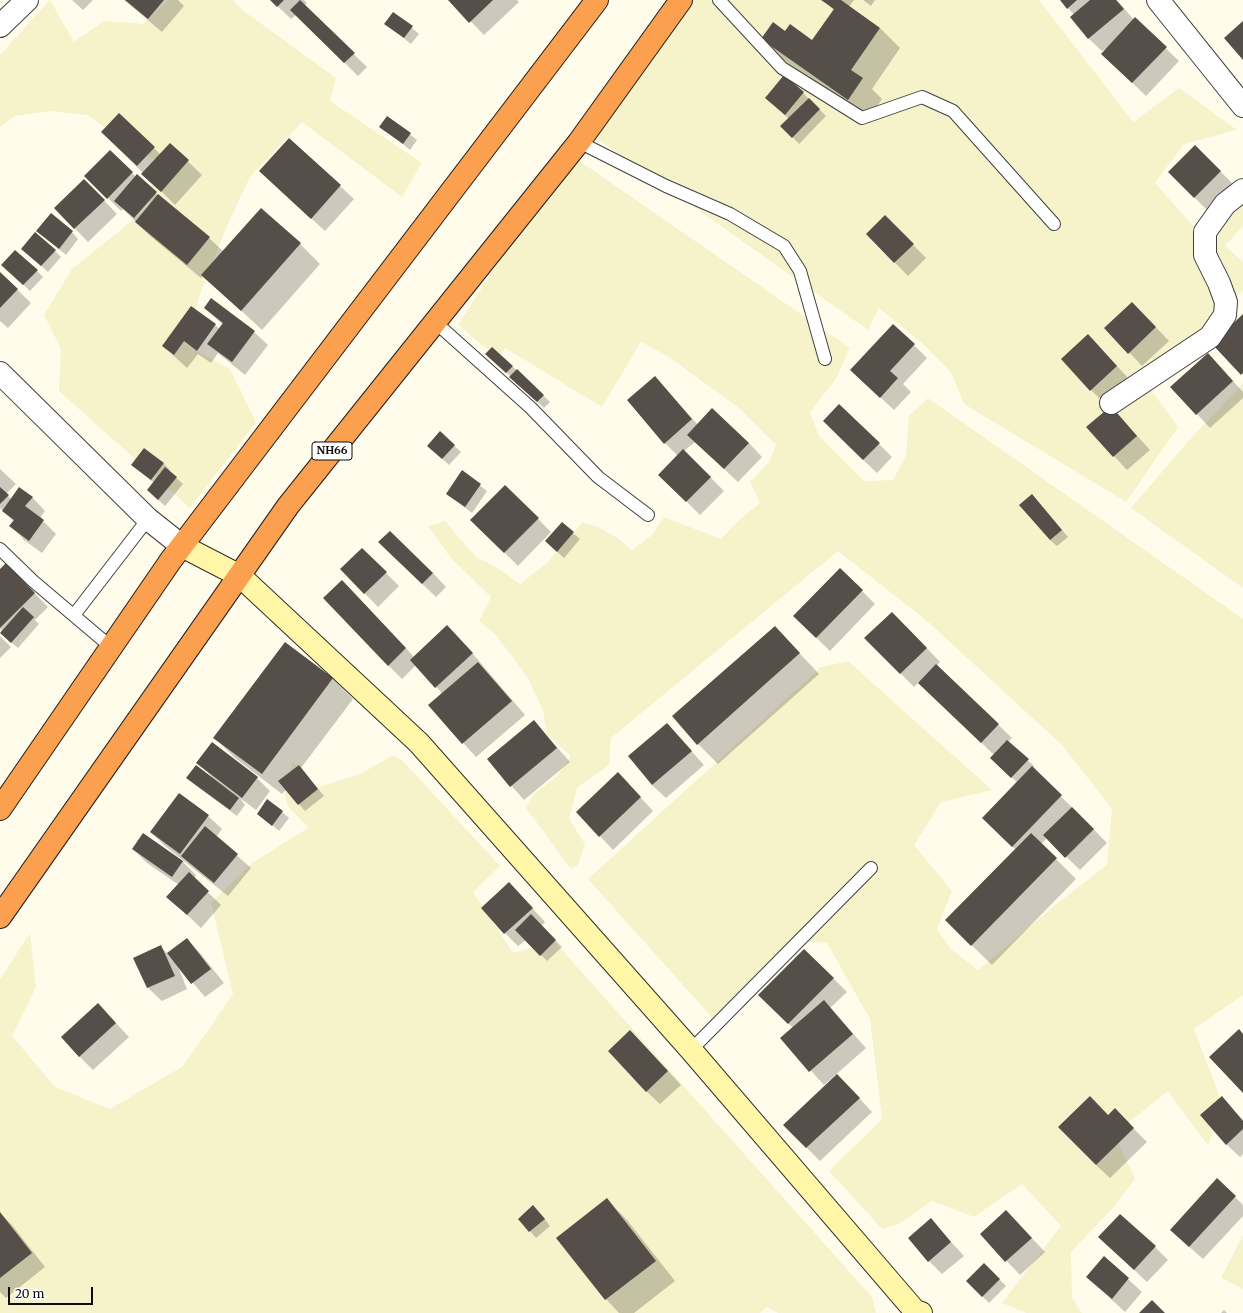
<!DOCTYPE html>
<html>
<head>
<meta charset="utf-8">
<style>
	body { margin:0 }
	#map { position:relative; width:1243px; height:1313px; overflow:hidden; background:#fffcec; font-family:Merriweather,serif }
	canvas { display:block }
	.scale { position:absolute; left:8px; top:1287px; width:85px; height:18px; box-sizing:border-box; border:2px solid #0d0d0d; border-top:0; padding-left:5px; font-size:12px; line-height:14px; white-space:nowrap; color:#0d0d0d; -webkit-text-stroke:3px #fff; paint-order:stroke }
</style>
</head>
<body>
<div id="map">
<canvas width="1243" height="1313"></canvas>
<div class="scale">20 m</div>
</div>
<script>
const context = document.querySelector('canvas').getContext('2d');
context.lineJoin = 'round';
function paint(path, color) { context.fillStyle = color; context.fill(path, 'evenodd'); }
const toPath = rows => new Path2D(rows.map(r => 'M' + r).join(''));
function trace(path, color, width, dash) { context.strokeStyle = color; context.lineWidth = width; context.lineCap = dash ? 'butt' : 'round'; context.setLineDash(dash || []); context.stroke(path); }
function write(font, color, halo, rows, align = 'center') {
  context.font = font + ' Merriweather,serif'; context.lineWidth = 4; context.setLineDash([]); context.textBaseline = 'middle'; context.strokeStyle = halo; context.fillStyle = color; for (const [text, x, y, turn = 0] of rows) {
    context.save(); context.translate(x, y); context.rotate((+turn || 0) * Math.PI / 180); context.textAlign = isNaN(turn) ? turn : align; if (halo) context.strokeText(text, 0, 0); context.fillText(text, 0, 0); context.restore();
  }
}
paint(toPath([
	[50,0,74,42,104,21,143,24,168,0,233,0,241,9,336,78,330,101,422,163,402,197,302,122,250,177,226,228,201,291,185,344,230,369,256,422,190,508,59,391,61,349,44,315,72,269,148,208,159,163,87,115,51,111,15,116,0,127,0,55],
	[688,0,1039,0,1133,122,1179,88,1237,130,1184,144,1155,183,1194,227,1243,187,1243,226,1225,246,1243,262,1243,290,1146,383,1178,427,1126,502,964,404,951,372,923,344,879,308,868,330,589,133],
	[568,153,850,348,836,379,810,412,819,436,864,481,893,480,906,456,909,416,928,398,1243,619,1243,995,1194,1029,1222,1103,1208,1146,1168,1091,1114,1134,1135,1179,1113,1208,1071,1252,1072,1298,1082,1313,1026,1313,1002,1303,1061,1226,1022,1184,974,1217,932,1201,899,1224,882,1229,829,1171,882,1119,870,1019,827,943,797,941,717,1023,588,879,821,667,848,661,992,790,941,802,914,845,952,891,937,929,951,949,978,970,1060,901,1107,865,1112,809,1062,745,927,621,838,551,611,738,609,765,577,788,569,819,585,844,578,865,571,869,526,808,533,795,558,775,571,756,547,735,543,711,528,678,496,635,479,621,491,597,450,557,428,526,445,521,477,558,495,566,520,584,547,563,582,523,596,526,616,537,632,550,652,535,664,517,721,539,738,521,760,503,750,482,769,462,776,445,739,408,669,357,641,342,602,407,505,348,499,359,458,325],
	[1243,383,1243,588,1131,508,1193,436],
	[394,755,403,761,500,866,473,892,513,953,554,941,872,1297,876,1313,778,1313,767,1307,760,1313,0,1313,0,979,30,933,36,987,12,1036,55,1087,110,1109,183,1066,233,994,211,903,252,863,308,828,288,806,284,791,293,761,314,788,358,775],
	[1243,1235,1243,1289,1221,1278]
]), '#f6f3cb');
paint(toPath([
	[72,0,93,0,83,10],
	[124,0,178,0,184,6,162,32],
	[271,0,304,0,307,3,304,6,367,67,358,76,296,15,291,19],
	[450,0,517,0,519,2,484,35],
	[824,0,854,0,849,7,880,28,900,48,872,89,882,99,869,119,782,59,762,39,786,32,812,41,834,11],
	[863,0,875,0,871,6],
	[1061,0,1117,0,1134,20,1135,19,1179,61,1146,96,1116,67,1105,49,1102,51,1088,38,1074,15],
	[394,13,419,34,411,44,386,24],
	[784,77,803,93,826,116,799,144,782,126,789,119,766,98],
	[388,117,417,140,410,150,381,126],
	[289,139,354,199,325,231,260,171],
	[170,144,202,175,175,205,115,145,154,148,160,154],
	[1195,146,1234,185,1208,211,1169,172],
	[110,151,136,177,209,238,223,251,300,244,320,264,262,330,203,275,201,278,149,235,123,209,121,211,86,176],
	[84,180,117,214,88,242,55,208],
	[885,216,926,258,908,276,867,234],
	[38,231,72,232,78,239,66,255],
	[55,251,61,257,48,272,29,255],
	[9,271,37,271,43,277,30,291],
	[0,273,31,303,8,328,0,321],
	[205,308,254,332,268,345,245,375,218,353,211,363,198,354,187,368,163,346,215,325,220,329,223,325],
	[1146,317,1169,341,1142,366,1106,328],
	[1088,335,1130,380,1104,403,1091,390],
	[914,345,927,358,903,384,911,392,894,410,865,383],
	[1208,354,1243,392,1243,398,1210,428,1197,414],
	[493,360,512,366,550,402,544,408],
	[655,378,698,425,749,443,762,457,738,482,695,442,684,451,724,491,700,515,660,475,678,456,665,443],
	[1111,407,1150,450,1127,470,1088,428],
	[441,433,461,452,449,465,429,446],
	[837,435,879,444,892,457,877,473],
	[164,464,170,470,169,471,183,484,165,506,154,496,154,483,132,465],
	[0,469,16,484,6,494,11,499,32,497,45,511,40,518,56,534,42,553,24,540,11,526,14,522,0,508],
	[462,472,487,491,472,513,447,494],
	[505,486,551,532,518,566,472,520],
	[1038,502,1068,537,1057,546,1050,540],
	[562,524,580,539,564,558,553,548],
	[362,549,399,586,378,607,341,569],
	[393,556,433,573,446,587,436,597],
	[6,564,48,607,35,620,39,624,18,648,8,640,0,628,0,570],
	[840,569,875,604,830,651,794,616],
	[355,594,414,657,461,640,525,715,476,757,429,705,442,693,416,665,402,679,388,665],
	[906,626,940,662,937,665,1012,738,1008,742,1034,766,1033,768,1107,843,1080,870,1047,838,1041,844,1076,879,992,965,946,920,1015,849,983,818,1017,782,998,765,994,755,919,682,914,687,866,638],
	[775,627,819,674,718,764,698,744],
	[0,636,11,647,0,658],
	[285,643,333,679,353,699,301,768,324,796,305,811,286,789,282,794,235,758,215,738],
	[534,721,570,762,524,800,488,759],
	[667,724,704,765,666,798,652,785],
	[198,763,257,778,270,791,256,810,240,798,245,805,237,816,194,784,212,777],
	[631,787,653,811,613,850,600,836],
	[180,795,208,816,222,829,216,837,251,868,228,896,165,846,151,832],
	[282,812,289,818,279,831,258,813],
	[144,835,183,862,196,875,194,879,221,905,201,928,168,897,179,885,147,863,133,849],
	[522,897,545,922,541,926,562,947,547,961,526,940,518,946,505,933],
	[187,940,200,953,224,983,205,997,177,964,187,989,162,1001,148,988,134,958,160,946,168,954],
	[833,978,847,992,830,1008,866,1048,824,1085,781,1038,793,1028,760,995],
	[98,1004,129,1037,93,1070,79,1056],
	[644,1045,681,1085,660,1104,646,1091],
	[851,1089,872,1112,820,1161,806,1147],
	[1222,1098,1243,1120,1243,1154,1240,1157,1226,1144],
	[1115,1110,1147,1142,1110,1178,1096,1165,1108,1116],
	[1235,1197,1243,1205,1243,1216,1203,1259,1185,1243],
	[607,1200,627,1220,675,1281,634,1313,619,1313,606,1299],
	[1006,1211,1045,1252,1020,1275,981,1234],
	[0,1213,12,1225,45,1267,6,1298,0,1292],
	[540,1213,550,1226,536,1238,530,1231],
	[931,1220,964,1256,942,1274,929,1261],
	[1099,1237,1155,1247,1168,1260,1147,1282],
	[1104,1257,1142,1292,1125,1312,1087,1277],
	[984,1264,1006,1286,989,1303,967,1281],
	[1224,1310,1227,1313,1221,1313]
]), '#0003');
paint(toPath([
	[125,0,164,0,148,19],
	[270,0,284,0,277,7],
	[300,0,355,53,344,63,290,10],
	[448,0,493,0,469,23],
	[821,0,841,0,880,28,851,70,863,78,848,100,761,39,773,22,785,31,790,24,812,40,834,9],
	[1060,0,1077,0,1067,9],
	[1090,0,1116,0,1124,9,1088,39,1070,17],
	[393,12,413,26,404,38,384,24],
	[1135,17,1167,47,1132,83,1101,54],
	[1243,21,1243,60,1224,38],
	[784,75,804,92,785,115,765,98],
	[809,98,820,109,792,138,780,126],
	[119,113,155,147,137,166,101,132],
	[387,116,411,133,403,144,379,127],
	[289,138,341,185,311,219,259,171],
	[170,143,189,160,161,192,141,174],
	[1195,145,1221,171,1194,198,1168,172],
	[110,150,133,172,107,199,84,176],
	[137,174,157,192,134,218,114,201],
	[84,179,105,200,74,229,54,208],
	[158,194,210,237,187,265,135,222],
	[261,208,301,243,241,311,201,275],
	[51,213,73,231,59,249,36,231],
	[885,215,914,244,894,263,866,234],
	[35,232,56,250,41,266,21,249],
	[15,250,38,270,23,285,1,265],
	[0,272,18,289,0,308],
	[211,298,255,331,232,362,207,344,223,323,204,308],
	[1132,302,1156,327,1128,354,1104,328],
	[191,306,216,324,197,351,184,341,174,355,162,346],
	[1243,314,1243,373,1241,375,1212,344],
	[893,324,915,344,890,371,898,378,880,398,850,370],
	[1088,334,1117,366,1090,391,1061,359],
	[492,347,513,366,506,373,485,354],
	[1208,353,1233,381,1196,415,1170,387],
	[517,369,544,395,537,402,509,377],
	[655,376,692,419,664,444,627,400],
	[839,404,880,443,863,460,823,421],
	[1111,406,1137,436,1113,457,1086,427],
	[712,408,749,443,724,469,687,435],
	[440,431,455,445,442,459,427,446],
	[144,448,164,463,151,480,131,465],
	[683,449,711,477,686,502,658,475],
	[165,467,177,477,158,500,147,490],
	[462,470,481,484,465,507,446,494],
	[505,485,539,518,504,553,470,520],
	[0,487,9,495,0,504],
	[19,487,33,497,25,506,44,520,29,541,9,526,14,520,2,511],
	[1032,494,1062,530,1050,540,1019,505],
	[562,522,574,532,557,552,545,541],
	[390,531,433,573,422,584,378,542],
	[362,548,387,572,364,594,340,569],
	[6,563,35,593,0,628,0,569],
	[840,568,863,590,816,638,793,616],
	[342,580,406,648,388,666,323,598],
	[23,607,34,617,11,643,0,633],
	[892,612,927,648,900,674,864,638],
	[447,625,473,653,435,688,410,660],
	[775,626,800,653,697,745,672,716],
	[285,642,333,678,262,774,213,738],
	[478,662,512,701,462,744,428,705],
	[936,664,999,724,981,743,918,683],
	[534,720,557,748,510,787,487,759],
	[667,723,692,751,652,785,628,756],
	[1007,740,1029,759,1011,778,990,758],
	[212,742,258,777,242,798,196,763],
	[196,765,239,798,230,810,186,778],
	[299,765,318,789,298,805,278,781],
	[1032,766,1062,795,1012,847,982,818],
	[618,772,641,797,599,837,576,812],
	[179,793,209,815,180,854,150,832],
	[267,799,283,811,272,826,257,814],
	[1072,807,1094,829,1065,858,1043,835],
	[205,826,238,854,214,883,181,856],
	[143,833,183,861,172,877,132,849],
	[1031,833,1057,858,971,946,945,920],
	[189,872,209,891,187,915,166,897],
	[509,882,533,908,504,934,481,908],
	[531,914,556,940,540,956,515,930],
	[187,938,211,969,191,984,167,953],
	[161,945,175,976,147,988,133,958],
	[804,949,834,978,788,1024,758,995],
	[824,1000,853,1034,809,1072,780,1038],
	[98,1003,116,1023,79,1057,61,1037],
	[1239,1029,1243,1034,1243,1093,1209,1057],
	[630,1030,668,1071,646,1092,608,1051],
	[837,1074,860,1098,806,1148,783,1125],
	[1090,1096,1108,1115,1115,1108,1134,1128,1096,1165,1058,1127],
	[1222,1096,1243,1121,1243,1129,1226,1145,1200,1115],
	[1217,1178,1236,1196,1189,1247,1170,1230],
	[607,1198,656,1261,605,1300,556,1238],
	[533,1205,545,1219,529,1232,518,1219],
	[1006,1210,1032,1238,1005,1262,980,1234],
	[0,1212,32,1253,0,1278],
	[1120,1214,1156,1246,1134,1270,1098,1237],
	[931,1218,951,1242,928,1262,908,1238],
	[1104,1256,1129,1278,1112,1299,1086,1277],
	[984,1263,1000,1279,982,1297,966,1281],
	[1152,1300,1165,1313,1139,1313]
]), '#564e48');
const lane = toPath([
	[719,0,782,68,862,118,922,97,953,111,1054,224],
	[579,142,666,186,730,214,784,246,800,271,825,359],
	[435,322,531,408,598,477,648,515],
	[0,549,33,581,111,647],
	[74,615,148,519],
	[691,1050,871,868]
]);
const street = toPath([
	[1158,0,1243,106],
	[0,26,27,0],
	[0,373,148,519,182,546],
	[1111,403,1210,337,1225,315,1226,302,1219,283,1205,255,1205,232,1225,204,1243,190]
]);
const secondary = toPath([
	[182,546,240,576,419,743,691,1050,915,1311,921,1313]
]);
const highway = toPath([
	[0,809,171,560,597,0],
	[0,917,288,506,579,142,681,0]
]);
trace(lane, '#404040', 14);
trace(street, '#404040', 24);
trace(secondary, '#2f2f2f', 24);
trace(highway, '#1e1e1e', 24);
trace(lane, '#fff', 12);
trace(street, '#fff', 22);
trace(secondary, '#fff7a7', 22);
trace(highway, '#fba04e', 22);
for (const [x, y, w] of [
	[332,451,40]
]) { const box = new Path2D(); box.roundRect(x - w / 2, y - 9, w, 18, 3); context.fillStyle = '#fff'; context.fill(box); trace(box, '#0d0d0d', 1); }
write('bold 11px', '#0d0d0d', null, [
	["NH66",332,451]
]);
</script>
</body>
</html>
